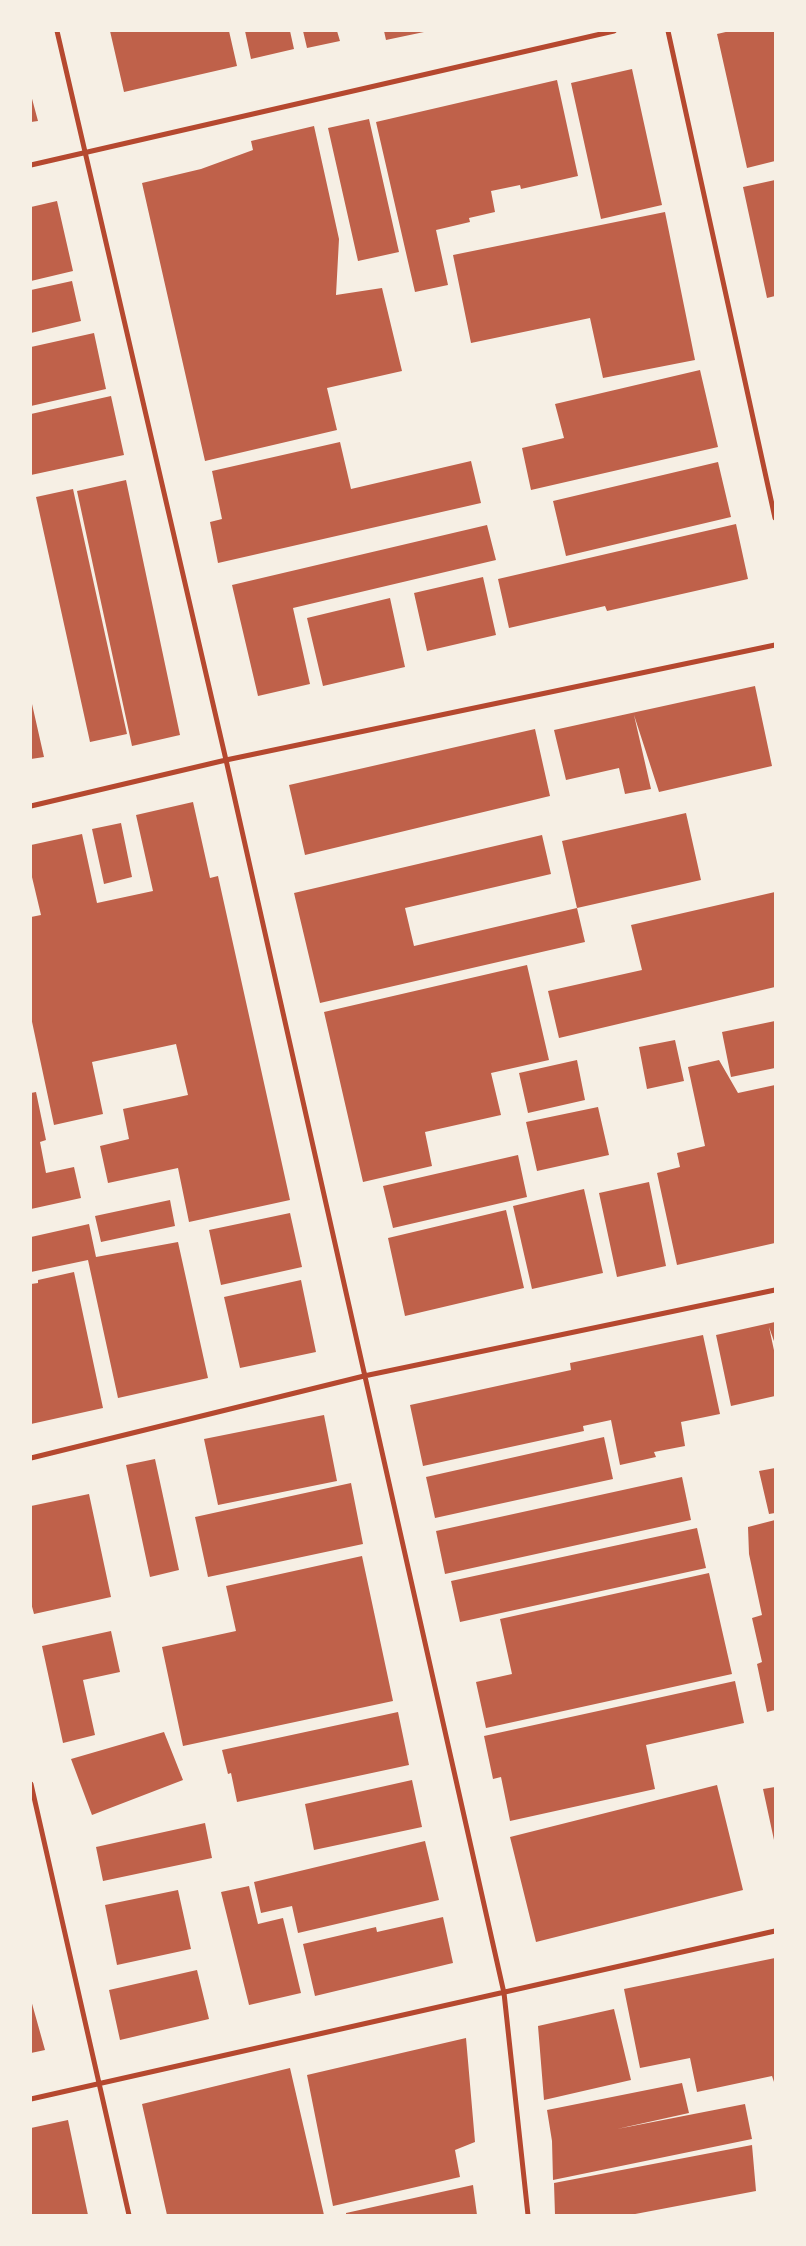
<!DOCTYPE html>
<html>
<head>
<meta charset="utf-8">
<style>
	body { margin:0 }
	#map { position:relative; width:806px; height:2246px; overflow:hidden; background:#f6efe4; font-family:"DejaVu Sans",sans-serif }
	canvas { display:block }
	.frame { position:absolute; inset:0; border:32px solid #f6efe4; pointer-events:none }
</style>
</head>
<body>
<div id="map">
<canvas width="806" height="2246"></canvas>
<div class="frame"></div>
</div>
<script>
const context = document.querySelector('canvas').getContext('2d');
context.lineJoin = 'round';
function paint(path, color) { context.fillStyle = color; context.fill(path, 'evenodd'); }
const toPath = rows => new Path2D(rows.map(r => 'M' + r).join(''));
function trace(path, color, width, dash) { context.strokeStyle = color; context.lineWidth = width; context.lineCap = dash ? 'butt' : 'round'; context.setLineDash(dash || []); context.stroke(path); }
paint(toPath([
	[110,31,229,31,237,66,124,92],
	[245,31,290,31,294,49,251,59],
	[303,31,337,31,340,41,307,48],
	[384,31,424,31,424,32,386,40],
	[730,31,775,31,775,161,747,168,717,34],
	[632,69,662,205,601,219,571,83],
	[557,80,578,176,521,189,520,185,491,191,495,212,469,218,470,222,436,230,448,285,415,292,376,122],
	[31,95,38,121,31,122],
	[369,119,399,252,358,261,328,128],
	[314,126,339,239,336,295,382,288,402,371,327,388,337,430,205,461,142,183,201,169,253,150,251,141],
	[775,180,775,296,767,298,743,187],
	[57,201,73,271,31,281,31,207],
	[665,212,695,360,603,378,590,318,471,343,453,255],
	[72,281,81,321,31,333,31,290],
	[94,333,106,389,31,406,31,347],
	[700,370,718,447,531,490,522,448,564,438,555,404],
	[111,396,124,455,31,475,31,414],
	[340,442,351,489,471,461,481,503,218,563,210,522,222,519,212,471],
	[718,462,731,517,566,556,553,501],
	[126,480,180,735,132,746,77,491],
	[73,489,127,734,90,742,36,497],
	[736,524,748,579,607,611,605,606,509,628,498,579],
	[487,525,496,560,293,608,310,684,258,696,232,585],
	[483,577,496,635,427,651,414,593],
	[390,598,405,667,323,686,307,618],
	[755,686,772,766,659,792,634,715,651,789,625,794,619,768,566,780,554,730],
	[32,704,44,757,31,759,31,705],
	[535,729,550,796,305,855,289,785],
	[193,802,210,878,218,876,290,1200,189,1222,178,1168,108,1183,100,1146,129,1139,123,1109,188,1095,176,1044,92,1062,103,1114,54,1125,31,1017,31,917,41,915,31,873,31,845,82,834,97,903,153,891,136,815],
	[686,813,701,880,577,908,562,841],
	[121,823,132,877,104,884,92,829],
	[542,835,551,874,405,908,414,946,577,908,585,942,320,1003,294,893],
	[775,892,775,987,559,1038,548,991,642,970,631,925],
	[527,965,549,1060,491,1073,501,1115,425,1132,432,1166,363,1182,324,1012],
	[775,1021,775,1068,731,1077,722,1032],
	[675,1040,684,1081,647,1089,639,1047],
	[577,1060,585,1100,528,1113,519,1073],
	[719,1060,738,1093,775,1085,775,1243,677,1265,657,1173,680,1167,677,1153,705,1146,688,1067],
	[36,1092,46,1140,40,1142,46,1173,74,1167,81,1198,31,1209,31,1093],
	[598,1107,609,1155,537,1171,526,1122],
	[518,1155,527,1197,393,1228,383,1186],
	[649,1182,666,1266,617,1277,599,1193],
	[584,1189,603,1273,532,1289,513,1206],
	[170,1200,175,1226,101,1242,95,1216],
	[506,1210,524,1288,405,1316,388,1238],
	[290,1213,302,1267,221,1285,209,1230],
	[89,1224,96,1257,178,1242,208,1378,118,1398,88,1260,31,1272,31,1237],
	[74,1272,103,1408,31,1424,31,1284,38,1283,38,1280],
	[301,1280,316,1352,240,1368,224,1297],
	[775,1322,775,1344,769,1327,775,1355,775,1396,731,1406,716,1335],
	[703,1335,720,1414,681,1422,685,1446,654,1452,656,1457,620,1465,611,1420,583,1426,584,1431,423,1466,410,1405,571,1370,570,1363],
	[324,1415,337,1481,218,1505,204,1439],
	[604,1437,613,1479,435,1518,426,1477],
	[155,1459,179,1570,150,1577,126,1465],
	[775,1468,775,1513,769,1514,759,1471],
	[682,1477,691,1520,445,1574,436,1531],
	[351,1483,363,1544,208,1577,195,1517],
	[89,1494,111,1597,34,1614,31,1603,31,1506],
	[775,1520,775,1710,767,1712,757,1664,762,1662,752,1618,762,1615,749,1554,748,1527],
	[697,1528,706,1568,460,1622,451,1581],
	[362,1556,393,1701,183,1746,162,1647,236,1631,226,1586],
	[709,1573,732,1674,486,1728,476,1682,512,1674,500,1619],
	[111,1631,120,1672,83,1680,95,1735,63,1743,42,1646],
	[735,1681,744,1723,646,1745,655,1789,510,1821,501,1777,493,1779,484,1736],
	[398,1712,409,1765,237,1802,231,1773,228,1774,222,1750],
	[164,1732,183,1780,92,1815,71,1759],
	[412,1780,422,1827,314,1850,305,1804],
	[717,1785,743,1890,536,1942,510,1837],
	[775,1787,775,1840,774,1840,763,1789],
	[205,1823,212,1858,103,1881,96,1847],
	[425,1841,439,1900,298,1933,292,1906,261,1913,254,1882],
	[249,1886,258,1924,283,1918,301,1993,249,2005,221,1892],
	[178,1890,191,1949,117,1965,105,1905],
	[443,1917,453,1963,315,1996,303,1944,376,1927,377,1932],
	[775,1958,775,2085,772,2076,697,2092,690,2058,640,2068,624,1989],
	[197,1970,209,2019,120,2040,109,1990],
	[31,2000,45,2050,31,2053],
	[614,2009,631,2080,544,2100,538,2026],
	[466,2038,475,2142,455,2150,460,2177,333,2206,307,2075],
	[290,2068,324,2215,167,2215,142,2104],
	[682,2083,689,2113,617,2129,745,2104,752,2139,553,2180,552,2141,547,2110],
	[68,2120,88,2215,31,2215,31,2128],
	[752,2145,756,2191,630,2215,555,2215,554,2183],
	[473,2185,477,2215,346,2215,346,2213]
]), '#bf614a');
trace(toPath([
	[57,31,226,760,504,1993,528,2215],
	[668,31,775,518],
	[31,165,614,31],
	[31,806,226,760,775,645],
	[31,1458,364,1376,775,1290],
	[31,1784,129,2215],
	[31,2099,775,1931]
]), '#b5482f', 5);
</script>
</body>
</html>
